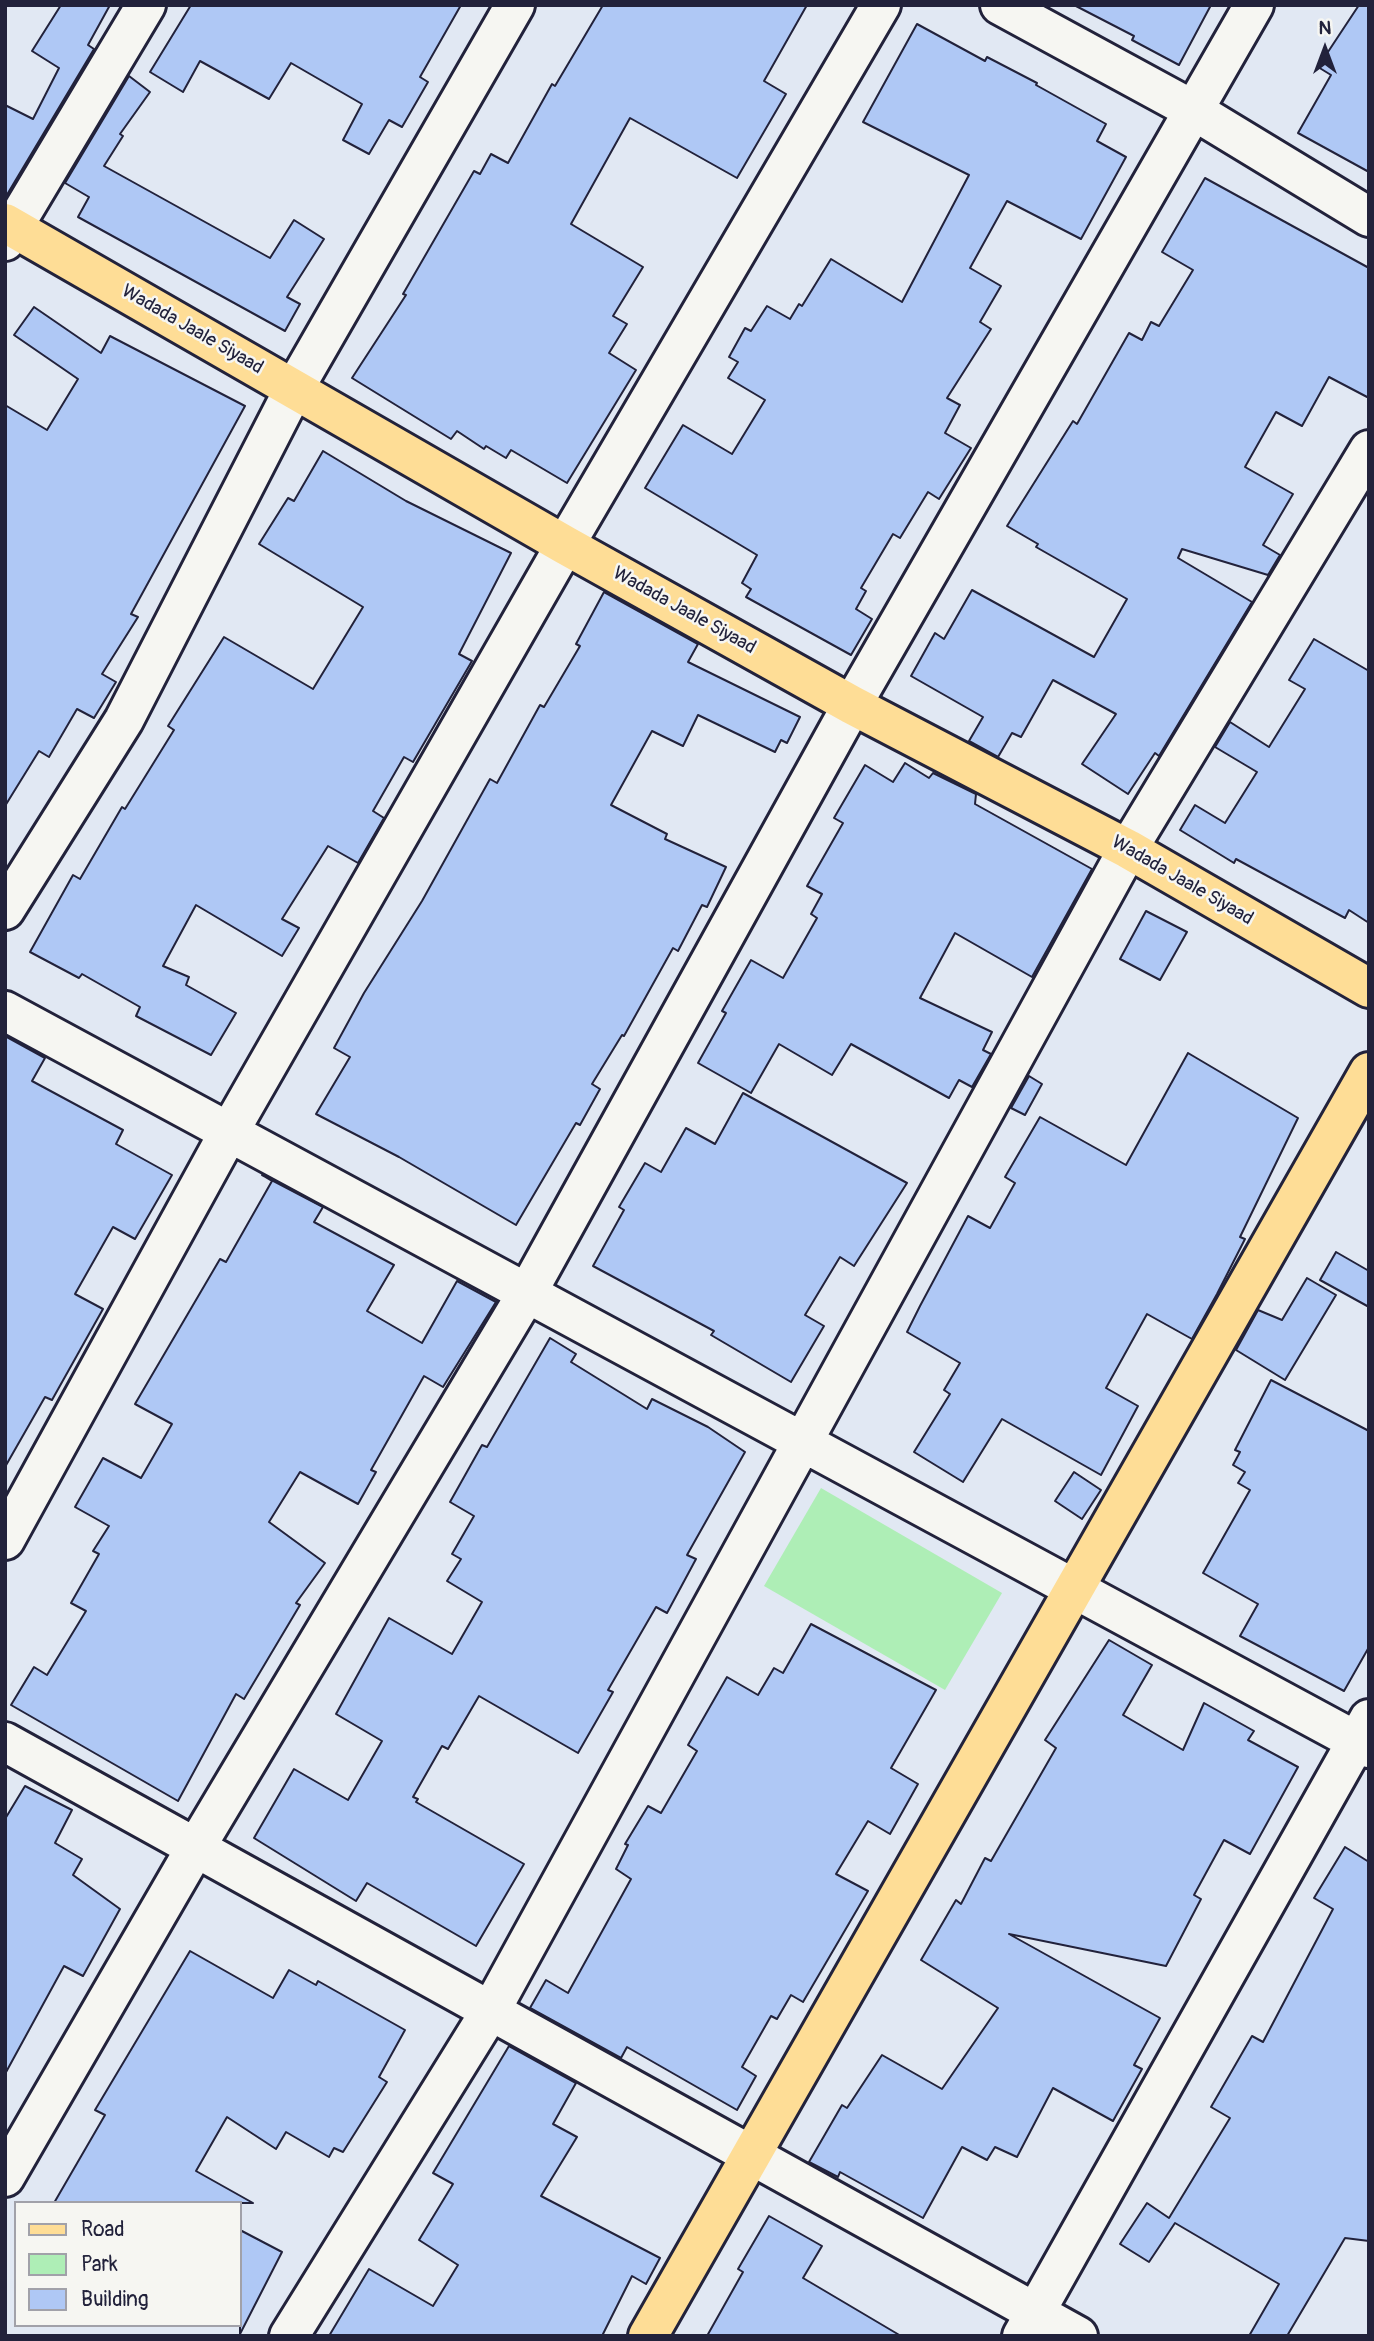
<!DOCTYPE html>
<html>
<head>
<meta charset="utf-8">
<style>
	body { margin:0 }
	#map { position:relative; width:1374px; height:2341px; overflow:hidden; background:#e1e8f3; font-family:Pangolin,sans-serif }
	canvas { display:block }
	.frame { position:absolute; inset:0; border:7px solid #22223b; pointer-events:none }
	.legend { position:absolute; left:14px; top:2201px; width:228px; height:126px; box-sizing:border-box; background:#f6f6f2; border:2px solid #a1a1a9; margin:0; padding:9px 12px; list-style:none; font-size:21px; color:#22223b }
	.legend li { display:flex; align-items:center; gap:14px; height:35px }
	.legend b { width:35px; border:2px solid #a1a1a9 }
	.north { position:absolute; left:1290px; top:14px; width:70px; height:70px; -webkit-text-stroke:5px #f6f6f2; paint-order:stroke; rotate:0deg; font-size:19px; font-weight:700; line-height:28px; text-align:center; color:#22223b }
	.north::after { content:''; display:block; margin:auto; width:24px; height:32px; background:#22223b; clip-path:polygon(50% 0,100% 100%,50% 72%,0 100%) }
</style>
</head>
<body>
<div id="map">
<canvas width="1374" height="2341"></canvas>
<div class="frame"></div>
<ul class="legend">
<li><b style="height:9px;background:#fedd96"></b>Road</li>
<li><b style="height:19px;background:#aeeeb6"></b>Park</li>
<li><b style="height:19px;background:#afc8f5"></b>Building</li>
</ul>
<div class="north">N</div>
</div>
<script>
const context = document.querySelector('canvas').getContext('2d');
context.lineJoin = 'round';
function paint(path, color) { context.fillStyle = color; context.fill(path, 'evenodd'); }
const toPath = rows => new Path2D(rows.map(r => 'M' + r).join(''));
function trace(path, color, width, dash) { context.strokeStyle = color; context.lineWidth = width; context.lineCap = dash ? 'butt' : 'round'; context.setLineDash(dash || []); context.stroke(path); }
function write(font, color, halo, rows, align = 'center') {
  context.font = font + ' Pangolin,sans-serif'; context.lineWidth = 5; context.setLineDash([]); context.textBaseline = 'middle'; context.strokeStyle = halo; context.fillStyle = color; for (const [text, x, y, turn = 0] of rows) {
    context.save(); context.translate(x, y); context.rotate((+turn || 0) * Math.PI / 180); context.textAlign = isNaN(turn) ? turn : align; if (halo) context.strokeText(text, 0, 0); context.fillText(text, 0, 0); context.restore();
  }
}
paint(toPath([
	[821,1488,1002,1593,945,1690,764,1586]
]), '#aeeeb6');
const building = toPath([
	[61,5,110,5,88,45,94,49,5,198,5,105,33,119,59,68,32,51,61,5],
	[191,5,461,5,420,77,428,82,402,127,389,120,369,154,343,140,362,104,291,63,269,99,200,61,183,92,150,72,191,5],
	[603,5,807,5,764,81,786,94,737,178,630,118,571,224,643,267,613,316,627,324,609,353,636,370,567,483,511,450,506,458,486,446,484,449,457,431,451,439,352,378,406,295,403,294,474,171,480,174,491,154,508,163,552,84,555,86,603,5],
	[1074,5,1211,5,1179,65,1132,40,1134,36,1074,5],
	[1359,5,1369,5,1369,172,1298,133,1331,75,1318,67,1359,5],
	[917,24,985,61,987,57,1037,83,1036,85,1106,124,1097,141,1126,157,1081,239,1007,201,970,268,1001,286,980,322,991,329,947,398,960,405,945,433,971,448,939,499,928,492,900,538,893,534,861,588,866,591,856,609,872,619,851,655,746,597,751,589,742,583,757,555,645,488,683,425,732,454,765,400,728,378,738,362,729,357,745,328,751,331,767,306,790,319,799,304,802,306,831,259,902,302,969,175,863,122,917,24],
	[129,76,150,92,120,134,123,136,104,166,270,258,294,220,324,239,287,297,300,304,285,331,78,217,89,197,65,183,129,76],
	[1205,178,1369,268,1369,398,1329,377,1302,426,1276,412,1245,467,1293,494,1263,545,1280,555,1268,575,1182,549,1178,558,1252,602,1159,756,1155,753,1128,794,1082,764,1116,714,1053,680,1021,737,1012,733,998,757,969,741,983,717,911,676,935,633,944,639,972,590,1094,657,1127,599,1036,547,1038,544,1007,526,1073,421,1077,424,1129,333,1142,340,1151,322,1159,326,1193,270,1162,252,1205,178],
	[34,307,101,353,110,336,245,406,131,614,138,617,102,674,116,682,94,718,77,709,49,757,39,751,5,806,5,405,47,430,78,379,14,335,34,307],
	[323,451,406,501,511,553,459,654,472,661,413,762,404,757,373,811,384,818,358,863,328,846,282,919,299,928,282,956,196,905,163,966,189,977,186,985,236,1013,211,1055,136,1016,140,1007,82,974,79,978,30,952,73,875,80,879,122,807,125,809,174,730,168,726,224,637,313,689,363,607,259,544,288,498,294,501,323,451],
	[604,592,698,644,688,662,800,717,787,743,781,740,775,752,698,715,683,746,652,731,611,805,667,834,665,839,726,867,707,907,702,905,678,951,673,948,624,1036,622,1035,592,1084,600,1089,580,1125,576,1123,516,1225,399,1157,316,1114,350,1057,334,1048,364,993,422,901,490,779,497,783,540,705,544,707,580,646,576,644,604,592],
	[1314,639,1369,671,1369,923,1349,910,1345,918,1236,859,1234,863,1180,830,1195,805,1225,823,1257,772,1215,747,1230,722,1269,747,1305,689,1289,680,1314,639],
	[905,763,929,778,933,773,976,794,975,804,1092,869,1032,977,955,933,920,998,992,1032,983,1050,991,1054,972,1087,959,1080,949,1098,851,1044,832,1075,779,1044,751,1093,698,1063,726,1013,722,1011,751,960,783,978,817,918,811,914,822,894,807,886,843,823,834,818,865,765,893,782,905,763],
	[1146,911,1187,932,1160,980,1120,959,1146,911],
	[5,1036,45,1058,32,1081,123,1130,116,1144,172,1175,135,1239,113,1227,75,1294,103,1309,52,1400,45,1397,5,1467,5,1036],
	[1188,1053,1298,1118,1240,1237,1245,1239,1217,1294,1192,1339,1147,1314,1106,1388,1138,1406,1101,1475,1002,1419,963,1482,914,1452,950,1394,944,1390,960,1363,907,1332,920,1306,968,1216,990,1228,1015,1183,1005,1177,1040,1117,1126,1165,1188,1053],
	[1029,1076,1042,1084,1025,1115,1011,1108,1029,1076],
	[743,1093,907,1183,854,1266,840,1257,805,1315,824,1326,791,1382,711,1335,714,1331,593,1266,624,1210,619,1207,645,1163,661,1172,686,1128,715,1144,743,1093],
	[262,1175,323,1207,314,1222,394,1265,367,1311,422,1343,457,1281,496,1302,443,1387,424,1376,371,1470,376,1472,358,1504,300,1472,269,1522,325,1563,296,1603,300,1605,244,1699,236,1694,178,1801,11,1705,34,1667,47,1675,86,1611,71,1603,99,1554,93,1551,109,1526,75,1507,103,1458,141,1478,172,1424,135,1404,220,1259,226,1262,272,1181,262,1175],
	[1336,1252,1369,1271,1369,1307,1320,1280,1336,1252],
	[1307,1278,1336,1295,1285,1380,1236,1350,1258,1310,1282,1320,1307,1278],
	[550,1338,576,1354,571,1362,647,1409,652,1399,708,1427,745,1452,687,1555,696,1559,667,1613,656,1607,608,1690,613,1692,578,1753,479,1696,448,1749,442,1746,413,1797,418,1799,416,1802,524,1864,476,1946,367,1883,356,1901,254,1838,294,1769,348,1800,382,1741,336,1714,389,1618,452,1654,482,1602,447,1581,461,1559,452,1554,474,1516,450,1502,482,1445,487,1447,550,1338],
	[1271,1380,1369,1431,1369,1647,1344,1691,1240,1636,1258,1604,1203,1573,1250,1490,1238,1483,1245,1472,1233,1465,1240,1452,1235,1450,1271,1380],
	[1074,1472,1101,1490,1082,1519,1055,1501,1074,1472],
	[811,1624,936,1690,891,1768,918,1784,890,1834,868,1821,836,1874,868,1891,803,2002,791,1995,777,2019,771,2016,742,2067,756,2076,737,2110,627,2047,621,2058,530,2008,546,1980,568,1993,631,1879,616,1869,628,1845,625,1844,648,1806,661,1813,697,1751,688,1745,727,1677,758,1695,774,1668,783,1673,811,1624],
	[1109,1640,1152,1665,1123,1715,1183,1750,1204,1703,1254,1731,1248,1740,1298,1767,1250,1854,1224,1840,1194,1895,1201,1899,1166,1966,1009,1934,1160,2018,1134,2065,1142,2069,1113,2121,1053,2088,1017,2157,995,2147,987,2160,962,2147,923,2218,840,2172,838,2177,809,2162,842,2105,847,2108,882,2055,942,2089,998,2008,921,1960,956,1900,961,1904,985,1858,991,1861,1056,1748,1045,1740,1109,1640],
	[25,1786,72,1810,55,1843,82,1859,73,1875,120,1909,83,1976,64,1966,5,2074,5,1819,25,1786],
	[1345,1847,1369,1862,1369,2241,1345,2238,1287,2336,1249,2336,1279,2284,1175,2223,1149,2262,1120,2244,1147,2203,1169,2218,1230,2118,1211,2107,1252,2036,1263,2042,1333,1909,1314,1898,1345,1847],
	[190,1951,273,1998,289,1970,316,1985,318,1981,405,2030,379,2077,387,2082,343,2152,334,2148,329,2157,286,2132,276,2149,227,2117,196,2171,253,2203,54,2203,105,2115,95,2110,190,1951],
	[509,2046,576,2083,553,2124,577,2137,541,2196,660,2258,646,2284,632,2276,602,2336,329,2336,369,2269,433,2306,458,2265,419,2240,453,2184,433,2173,509,2046],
	[769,2216,822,2246,803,2278,901,2336,707,2336,743,2272,738,2269,769,2216],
	[240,2230,282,2252,240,2334,240,2230]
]);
paint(building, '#afc8f5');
trace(building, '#22223b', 2);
const minor = toPath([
	[1000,5,1193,110,1369,217],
	[5,241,146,5],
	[5,910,124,720,294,389,515,5],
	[5,1011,1369,1748],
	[5,1540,229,1132,565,545,881,5],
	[5,1742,1078,2336],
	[5,2177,196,1847,527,1293,852,705,1254,5],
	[289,2336,491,2010,1128,849,1369,450],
	[1022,2336,1369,1719]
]);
const major = toPath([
	[5,223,565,545,852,705,1128,849,1369,988],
	[648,2336,1369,1072]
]);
trace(minor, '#22223b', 44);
trace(major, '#22223b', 44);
trace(minor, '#f6f6f2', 38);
trace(major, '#fedd96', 38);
write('19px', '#22223b', '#f6f6f2', [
	["Wadada Jaale Siyaad",192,330,30],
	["Wadada Jaale Siyaad",684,611,29],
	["Wadada Jaale Siyaad",1182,881,30]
]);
</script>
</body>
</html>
